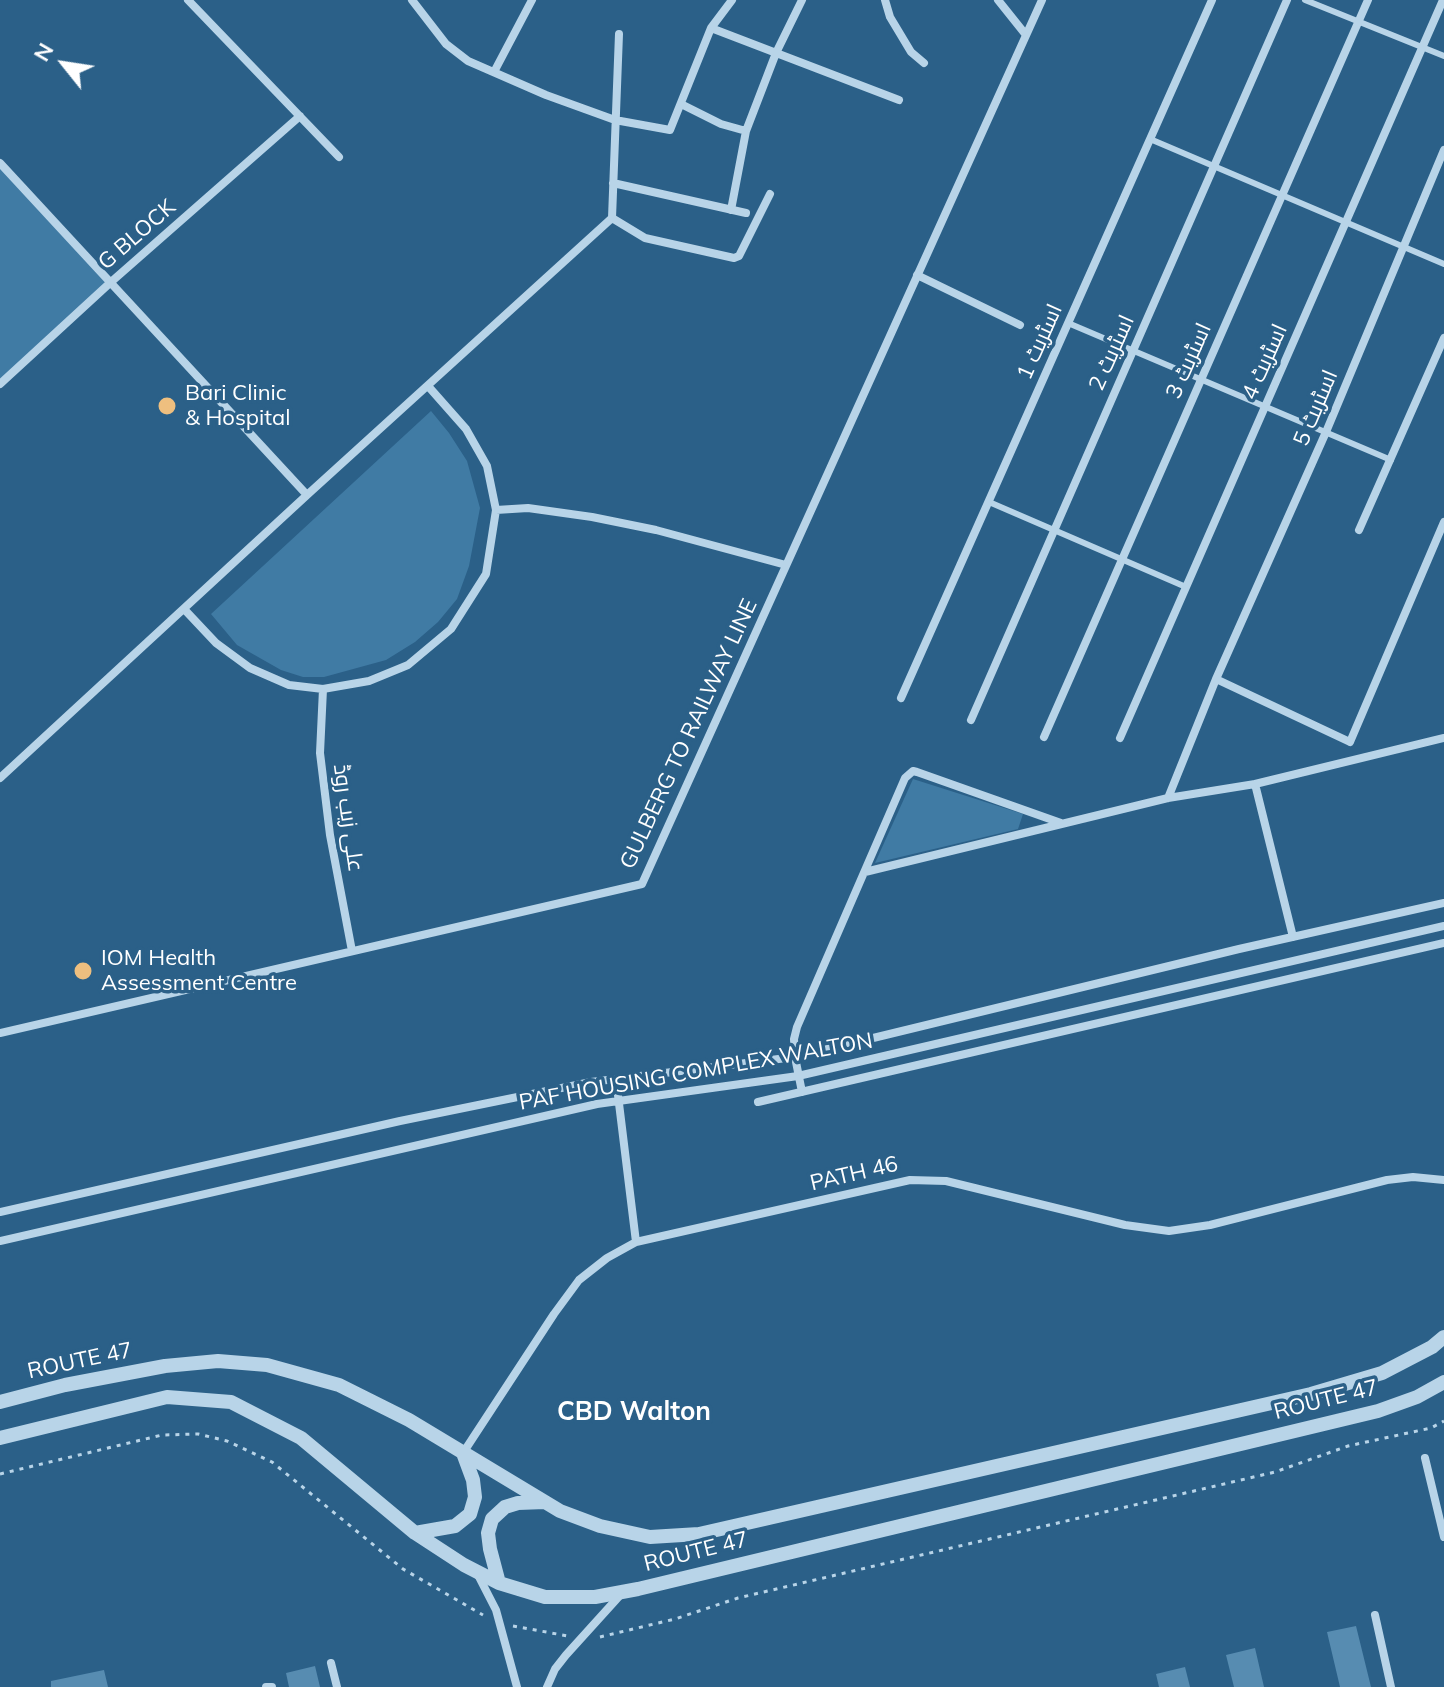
<!DOCTYPE html>
<html>
<head>
<meta charset="utf-8">
<style>
	body { margin:0 }
	#map { position:relative; width:1444px; height:1687px; overflow:hidden; background:#2b6088; font-family:Mulish,sans-serif }
	canvas { display:block }
	.north { position:absolute; left:24px; top:24px; width:80px; height:80px; -webkit-text-stroke:6px #2b6088; paint-order:stroke; rotate:300deg; font-size:22px; font-weight:700; line-height:32px; text-align:center; color:#fff }
	.north::after { content:''; display:block; margin:auto; width:28px; height:36px; background:#fff; clip-path:polygon(50% 0,100% 100%,50% 72%,0 100%) }
</style>
</head>
<body>
<div id="map">
<canvas width="1444" height="1687"></canvas>
<div class="north">N</div>
</div>
<script>
const context = document.querySelector('canvas').getContext('2d');
context.lineJoin = 'round';
function paint(path, color) { context.fillStyle = color; context.fill(path, 'evenodd'); }
const toPath = rows => new Path2D(rows.map(r => 'M' + r).join(''));
function trace(path, color, width, dash) { context.strokeStyle = color; context.lineWidth = width; context.lineCap = dash ? 'butt' : 'round'; context.setLineDash(dash || []); context.stroke(path); }
function write(font, color, halo, rows, align = 'center') {
  context.font = font + ' Mulish,Cairo,sans-serif'; context.lineWidth = 7; context.setLineDash([]); context.textBaseline = 'middle'; context.strokeStyle = halo; context.fillStyle = color; for (const [text, x, y, turn = 0] of rows) {
    context.save(); context.translate(x, y); context.rotate((+turn || 0) * Math.PI / 180); context.textAlign = isNaN(turn) ? turn : align; if (halo) context.strokeText(text, 0, 0); context.fillText(text, 0, 0); context.restore();
  }
}
paint(toPath([
	[0,163,111,282,0,384],
	[431,411,449,433,467,461,480,508,469,566,457,599,438,622,415,642,386,660,324,677,303,677,281,670,237,645,211,614],
	[913,779,1023,814,1018,829,875,863]
]), '#407ba4');
paint(toPath([
	[1356,1626,1371,1687,1340,1687,1327,1632],
	[1255,1648,1264,1687,1234,1687,1226,1655],
	[315,1666,320,1687,289,1687,286,1673],
	[1185,1667,1190,1687,1159,1687,1156,1674],
	[104,1670,108,1687,51,1687,51,1681]
]), '#578cb1');
trace(toPath([
	[0,1474,162,1435,198,1434,227,1441,272,1462,403,1569,483,1615],
	[513,1626,568,1636],
	[600,1637,675,1619,738,1598,1275,1472,1348,1446,1431,1428,1444,1421]
]), '#b8d4e8', 3, [4, 6]);
trace(toPath([
	[1305,0,1444,56],
	[1150,139,1444,264],
	[1068,323,1391,460],
	[989,502,1186,587]
]), '#b8d4e8', 6);
trace(toPath([
	[188,0,339,157],
	[412,0,446,44,468,61,546,95,615,120,670,130,711,28,732,0],
	[885,0,890,17,911,52,924,63],
	[998,0,1026,35],
	[711,28,899,100],
	[494,72,532,0],
	[681,104,721,124,746,131],
	[0,163,307,495,0,778],
	[613,183,746,213],
	[731,210,746,131,776,53,802,0],
	[612,218,645,238,734,258,739,256,770,194],
	[917,275,1020,325],
	[0,384,111,282,300,116],
	[307,495,612,218,619,34],
	[496,510,528,508,592,517,656,530,786,565],
	[1359,530,1444,338],
	[184,609,216,643,250,668,289,685,323,689,369,681,408,665,451,629,486,574,496,510,487,466,466,429,428,386],
	[1216,679,1326,432,1444,150],
	[323,689,320,753,330,835,352,951],
	[901,698,1212,0],
	[971,720,1287,0],
	[1044,737,1368,0],
	[1120,738,1443,0],
	[1350,742,1444,522],
	[1255,784,1293,937],
	[1168,798,1216,679,1350,742],
	[865,872,1168,798,1255,784,1444,738],
	[0,1033,642,884,1042,0],
	[616,1079,636,1242],
	[802,1092,795,1057,794,1039,797,1027,905,778,913,771,917,772,1061,823],
	[758,1102,1444,943],
	[0,1212,400,1121,591,1082,795,1057,1239,949,1444,903],
	[0,1241,597,1104,798,1076,1444,926],
	[463,1453,554,1314,579,1280,607,1258,636,1242,910,1180,946,1181,1125,1225,1169,1231,1210,1225,1387,1180,1413,1177,1444,1180],
	[1425,1458,1444,1537],
	[478,1575,496,1610,517,1687],
	[1375,1615,1391,1687],
	[331,1663,337,1687],
	[266,1687,272,1687],
	[547,1687,555,1669,566,1655,623,1592]
]), '#b8d4e8', 8);
trace(toPath([
	[0,1402,65,1385,165,1366,218,1361,267,1365,339,1385,409,1420,560,1511,600,1526,650,1537,699,1534,1311,1394,1382,1373,1432,1347,1444,1337],
	[0,1438,167,1397,231,1402,301,1438,415,1533,464,1565,499,1583,545,1597,595,1597,638,1589,1378,1411,1417,1397,1444,1382],
	[415,1533,455,1526,470,1514,475,1497,473,1480,463,1453],
	[499,1583,490,1549,488,1533,492,1519,505,1507,518,1503,545,1502]
]), '#b8d4e8', 14);
for (const [x, y, r, color] of [
	[167,406,10,"#eebf7f"],
	[83,971,10,"#eebf7f"]
]) { const dot = new Path2D(); dot.arc(x, y, r, 0, 2 * Math.PI); context.fillStyle = color; context.fill(dot); trace(dot, '#2b6088', 3); }
write('22px', '#fff', '#2b6088', [
	["G BLOCK",137,235,-41],
	["اسٹریٹ 1",1040,342,-66],
	["اسٹریٹ 2",1112,353,-66],
	["اسٹریٹ 3",1189,361,-66],
	["اسٹریٹ 4",1265,362,-66],
	["اسٹریٹ 5",1316,408,-67],
	["GULBERG TO RAILWAY LINE",689,734,-65],
	["علی زیب روڈ",348,818,82],
	["PAF HOUSING COMPLEX WALTON",696,1072,-10],
	["PATH 46",854,1174,-13],
	["ROUTE 47",80,1361,-12],
	["ROUTE 47",1326,1400,-14],
	["ROUTE 47",696,1552,-14]
]);
write('22px', '#fff', '#2b6088', [
	["Bari Clinic",185,393],
	["& Hospital",185,418],
	["IOM Health",101,958],
	["Assessment Centre",101,983]
], 'left');
write('bold 26px', '#fff', '#2b6088', [
	["CBD Walton",634,1412]
]);
</script>
</body>
</html>
